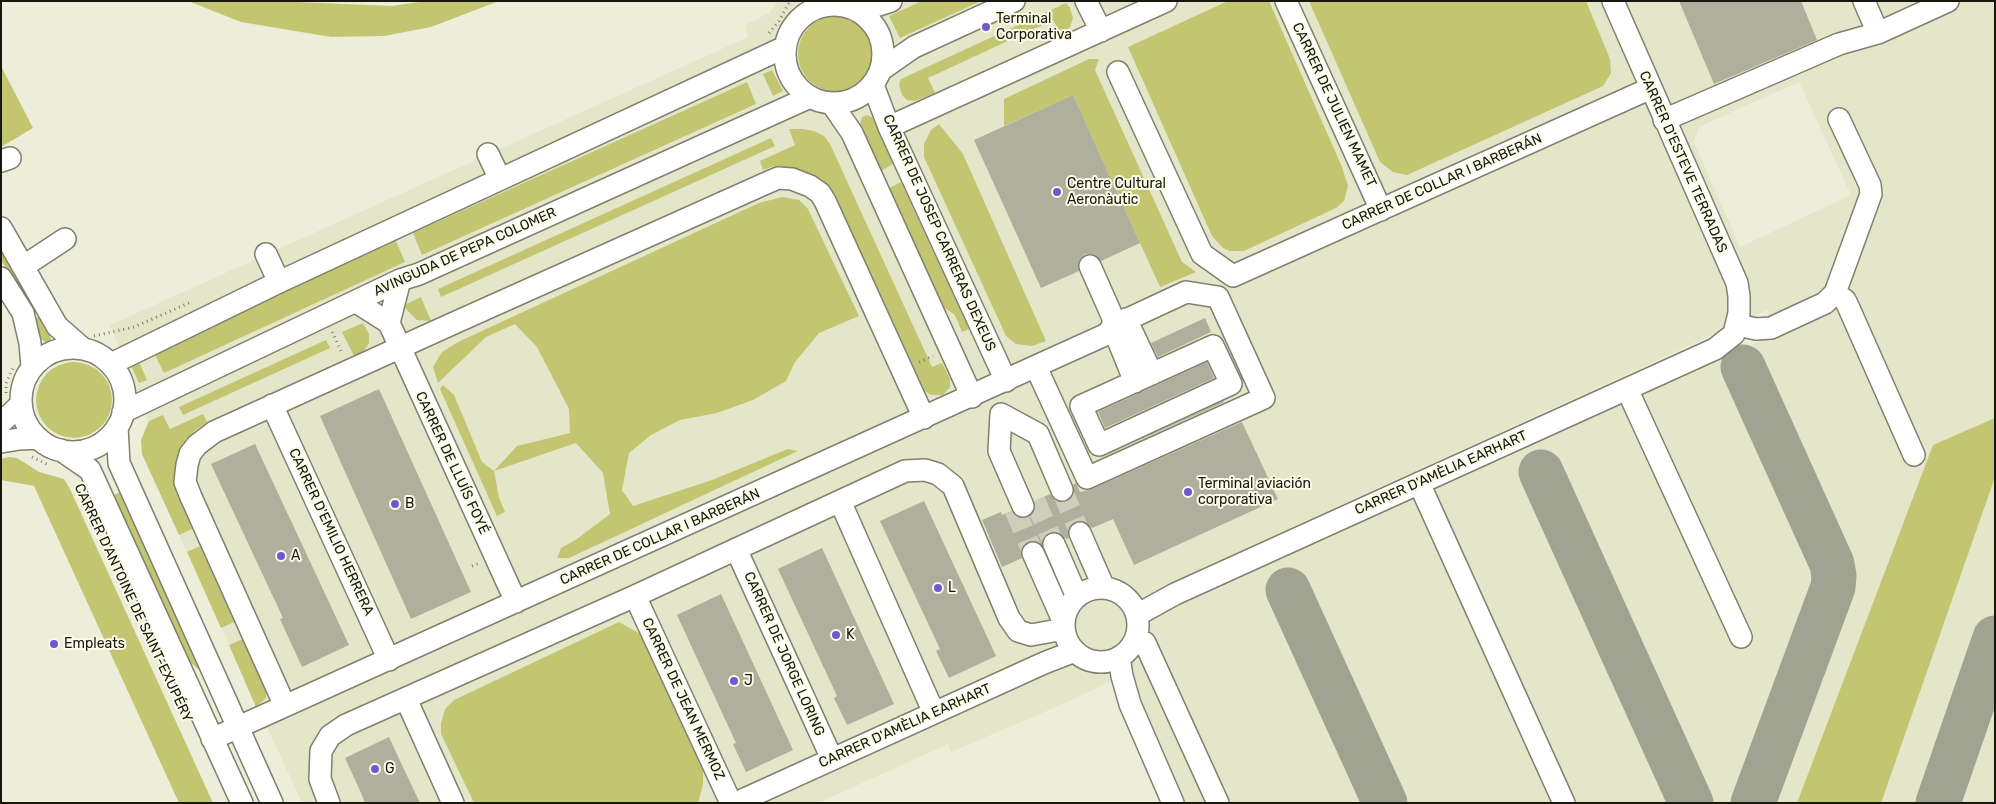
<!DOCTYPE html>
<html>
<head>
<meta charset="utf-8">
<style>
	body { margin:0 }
	#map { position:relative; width:1996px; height:804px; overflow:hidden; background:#edeeda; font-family:Rubik,sans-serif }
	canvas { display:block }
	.frame { position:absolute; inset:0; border:2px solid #171710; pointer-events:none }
</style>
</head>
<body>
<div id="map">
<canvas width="1996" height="804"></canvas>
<div class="frame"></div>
</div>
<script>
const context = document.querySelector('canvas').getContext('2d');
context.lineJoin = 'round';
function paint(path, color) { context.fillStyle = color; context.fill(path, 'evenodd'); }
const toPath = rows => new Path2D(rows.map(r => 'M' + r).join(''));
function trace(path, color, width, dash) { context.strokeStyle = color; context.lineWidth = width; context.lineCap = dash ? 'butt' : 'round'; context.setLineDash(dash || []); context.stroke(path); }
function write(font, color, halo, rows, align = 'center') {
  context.font = font + ' Rubik,sans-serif'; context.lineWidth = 4; context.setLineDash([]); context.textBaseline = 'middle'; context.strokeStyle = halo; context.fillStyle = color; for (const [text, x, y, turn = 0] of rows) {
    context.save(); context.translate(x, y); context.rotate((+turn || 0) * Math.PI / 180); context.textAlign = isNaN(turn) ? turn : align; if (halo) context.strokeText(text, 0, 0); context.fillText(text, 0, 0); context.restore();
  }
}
paint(toPath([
	[778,1,1995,1,1995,803,1186,803,1137,697,1133,671,1063,704,951,752,948,744,818,803,302,803,142,454,141,440,148,421,110,325,748,37,745,25,769,13],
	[1799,82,1851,195,1740,247,1694,142,1699,127],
	[1767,310,1776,334,1172,605,1170,583]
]), '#e4e6ca');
paint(toPath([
	[188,1,273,1,392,6,426,1,499,1,431,27,384,36,331,37,241,22],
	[922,1,981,1,900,38,889,16],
	[1228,1,1269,1,1342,167,1348,186,1344,201,1336,208,1244,251,1230,251,1223,248,1212,236,1128,47],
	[1309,1,1586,1,1610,59,1611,73,1603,86,1407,175,1393,172,1380,162],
	[1066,3,1070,8,1073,18,1070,27,1065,33,1061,34,1053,20,928,78,935,93,915,101,907,100,902,95,899,84,901,79],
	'798 54a38 38 0 1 1 76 0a38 38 0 1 1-76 0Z',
	[1089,59,1099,59,1095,70,1099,79,1182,262,1196,272,1160,287,1073,95,1004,126,1004,99],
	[1,66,33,128,1,147],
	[772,70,783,91,773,96,763,74],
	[747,82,756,104,422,255,413,233],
	[867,115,873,118,893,164,881,171,860,125,862,117],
	[939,124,963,154,1046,341,1032,346,1016,344,1006,336,924,157,924,144,931,130],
	[789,129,802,129,814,131,824,136,830,144,932,367,942,363,950,379,950,387,943,395,931,395,925,391,832,190,819,178,796,168,774,166,763,170,760,161,795,145],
	[771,138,775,146,441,297,438,289],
	[901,182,969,329,962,332,955,315,942,306,889,188],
	[782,197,799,200,808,209,859,316,819,333,795,362,786,381,753,400,717,413,680,420,651,435,629,453,622,490,633,506,712,480,788,449,798,451,569,558,557,558,561,548,577,539,610,514,603,473,576,443,494,471,499,498,505,512,497,516,440,389,443,385,454,395,482,462,494,471,517,446,570,433,569,409,537,347,515,324,486,337,438,383,433,367,442,352,458,342,759,203],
	[1,241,36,304,27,308,13,279,1,260],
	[396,241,405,262,164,373,153,351],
	[421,297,431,321,417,320,407,310,404,305],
	[41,316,50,335,51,340,46,342,42,340,32,319],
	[363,323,369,334,369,343,364,351,354,356,342,332],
	[326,340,330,348,183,415,179,407],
	[137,357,147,380,139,383,129,361],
	'36 400a38 38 0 1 1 76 0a38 38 0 1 1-76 0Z',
	[203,414,207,422,194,431,176,459,176,490,192,529,179,535,142,454,141,440,149,421,163,415,170,429],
	[1995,418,1995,477,1881,803,1797,803,1933,445],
	[9,457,17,458,39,472,64,479,69,487,213,803,179,803,34,486,1,480,1,459],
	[120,492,203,673,185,658,112,496],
	[200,546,234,622,221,628,187,552],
	[619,622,642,635,703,769,703,784,698,803,474,803,441,734,441,724,445,709,454,700],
	[243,639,266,689,266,698,256,707,229,645]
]), '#c3c571');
trace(toPath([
	[1743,367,1832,564,1834,576,1833,587,1753,803],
	[1541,472,1691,803],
	[1288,590,1385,803],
	[1938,803,1995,638]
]), '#a0a292', 45);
paint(toPath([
	[1679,1,1801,1,1817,40,1714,84],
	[1073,95,1140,243,1101,261,1097,256,1092,254,1085,254,1080,259,1078,265,1079,271,1041,288,974,140],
	[1205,318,1211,332,1158,357,1151,343],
	[1207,362,1214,378,1105,428,1098,412],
	[379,389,471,592,411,619,320,416],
	[1223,401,1224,402,1123,448],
	[1242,422,1278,499,1134,565,1113,519,1092,528,1087,523,1081,521,1075,521,1070,526,1068,532,1069,538,1066,539,1061,534,1055,532,1049,533,1044,536,1042,545,1035,541,1028,541,1023,546,1021,552,1022,558,1002,567,982,520,1001,512,1002,515,1012,511,1016,516,1022,518,1028,518,1033,513,1035,507,1035,501,1050,494,1055,500,1060,502,1066,502,1072,497,1074,491,1073,485,1076,483,1080,492,1092,489],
	[255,444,349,645,302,667,280,619,283,618,211,464],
	[924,501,996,656,949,678,936,651,940,649,880,521],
	[822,548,894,704,847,725,834,698,837,696,778,569],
	[721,594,793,750,746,772,733,744,736,743,677,615],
	[389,737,401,763,420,803,365,803,361,793,345,758]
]), '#aeaf9c');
trace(toPath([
	[1062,490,1080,533],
	[1035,501,1054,544],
	[1015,510,1033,553]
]), '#cdcebc', 21, [21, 11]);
const minor = toPath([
	[1086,1,1101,31],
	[1286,1,1381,210],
	[1864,1,1878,33],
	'785 54a49 49 0 1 1 98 0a49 49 0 1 1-98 0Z',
	[860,11,891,1],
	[881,70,914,47,1014,1],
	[1118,72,1202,254,1233,276,1651,88],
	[873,85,889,127,1006,381],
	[832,104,852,133,972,397],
	[1664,120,1839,44,1878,33,1948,1],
	[889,127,1166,1],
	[488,154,500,179],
	[1,161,10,158],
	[1,228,57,326,82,348],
	[266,254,279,282],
	[24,266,65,239],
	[1090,266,1113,318,1113,326],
	[1,278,23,313,30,343,32,367],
	[1835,293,1845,300,1848,306,1914,455],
	[356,302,389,323,516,602],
	[1126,319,1152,374],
	[389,323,400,280],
	[1738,325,1756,329,1771,328,1825,303,1835,293,1871,194,1870,185,1839,119],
	[1213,346,1231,384,1099,445,1081,406,1213,346],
	'21 400a52 52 0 1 1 104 0a52 52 0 1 1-104 0Z',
	[111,364,279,282,785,47],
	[1036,367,1087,478,1264,398,1218,297,1186,292,1113,326,1107,334],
	[1627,389,1741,637],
	[272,405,389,660],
	[123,412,400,280,419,274,810,97],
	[1,423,21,404],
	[117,427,119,463,272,803],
	[1,442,19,439,38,438],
	[61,450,90,470,242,803],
	[1419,483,1564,803],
	[840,501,934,713],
	[1023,506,999,451,1001,414,1038,434,1062,490],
	[1080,533,1104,588],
	[1054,544,1077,597],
	[736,549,832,759],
	[1033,553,1064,623],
	'1064 625a37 37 0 1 1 74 0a37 37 0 1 1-74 0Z',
	[635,596,731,803],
	[1137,615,1175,594,1715,349,1734,334,1739,313,1739,296,1737,283,1613,1],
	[1135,642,1145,643,1218,803],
	[1119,657,1122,676,1130,704,1173,803],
	[406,699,453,803],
	[285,706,191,497,185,482,187,465,190,454,197,445,214,432,443,328,762,185,778,178,792,179,810,186,820,193,825,201,924,418],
	[212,739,1107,334,1116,335,1135,382],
	[329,803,320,779,321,751,330,736,346,725,635,596,905,471,925,470,938,474,953,486,1009,618,1018,631,1031,635,1064,629],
	[736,803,1044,663,1075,651]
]);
trace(minor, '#80806e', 24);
trace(toPath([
	[769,33,779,21,790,1],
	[332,332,342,353],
	[94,336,134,327,191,302],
	[919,362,933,356],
	[6,393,6,383,14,366],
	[32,457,49,465],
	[472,566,480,563]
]), '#7c7d70', 3, [1, 4]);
trace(minor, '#fff', 21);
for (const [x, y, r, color] of [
	[986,27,5,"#7257d1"],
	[1057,192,5,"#7257d1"],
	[1188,492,5,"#7257d1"],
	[395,504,5,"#7257d1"],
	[281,556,5,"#7257d1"],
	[938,588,5,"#7257d1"],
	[836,635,5,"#7257d1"],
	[54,644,5,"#7257d1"],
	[734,681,5,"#7257d1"],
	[375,769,5,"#7257d1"]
]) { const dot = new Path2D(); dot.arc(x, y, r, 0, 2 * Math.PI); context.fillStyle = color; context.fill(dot); trace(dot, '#fafce7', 2); }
write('14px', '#171710', '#fafce7', [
	["Terminal",996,19],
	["Corporativa",996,35],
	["Centre Cultural",1067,184],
	["Aeronàutic",1067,200],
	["Terminal aviación",1198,484],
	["corporativa",1198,500],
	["B",405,504],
	["A",291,556],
	["L",948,588],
	["K",846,635],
	["Empleats",64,644],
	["J",744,681],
	["G",385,769]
], 'left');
write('14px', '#171710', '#fafce7', [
	["CARRER DE JULIEN MAMET",1334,105,65],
	["CARRER D'ESTEVE TERRADAS",1683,162,66],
	["CARRER DE COLLAR I BARBERÁN",1442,182,-24],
	["CARRER DE JOSEP CARRERAS DEXEUS",939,233,66],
	["AVINGUDA DE PEPA COLOMER",465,252,-24],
	["CARRER DE LLUÍS FOYÉ",452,463,65],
	["CARRER D'AMÈLIA EARHART",1441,473,-24],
	["CARRER D'EMILIO HERRERA",331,532,65],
	["CARRER DE COLLAR I BARBERÁN",660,537,-24],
	["CARRER D'ANTOINE DE SAINT-EXUPÉRY",133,603,65],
	["CARRER DE JORGE LORING",784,654,66],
	["CARRER DE JEAN MERMOZ",683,699,65],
	["CARRER D'AMÈLIA EARHART",905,726,-24]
]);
</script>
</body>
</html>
